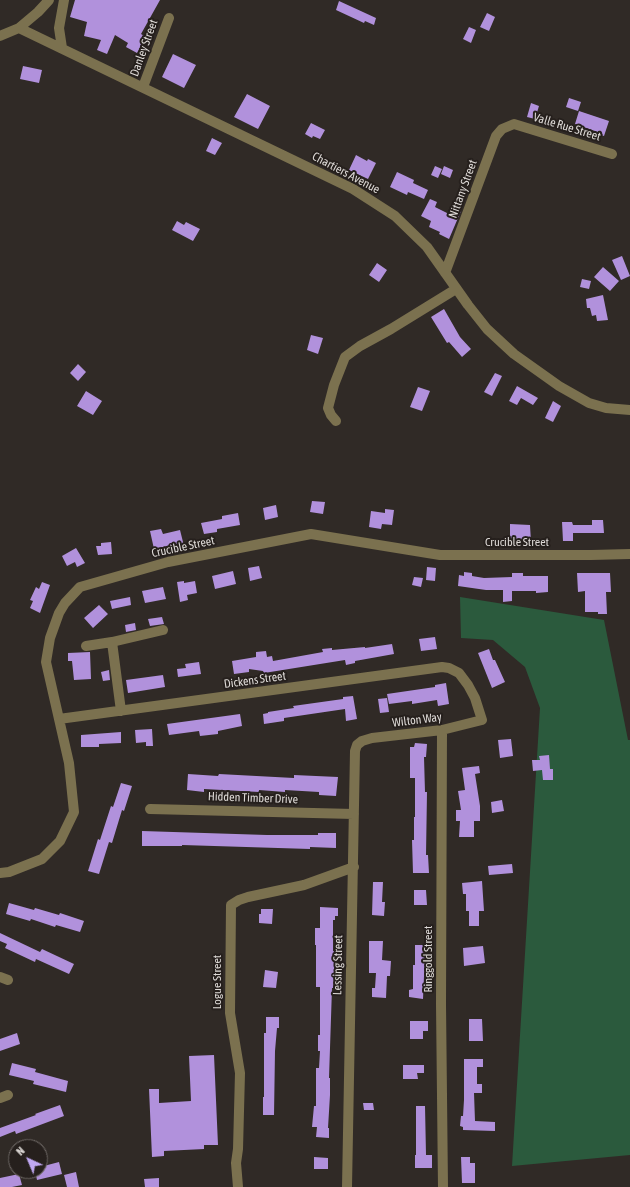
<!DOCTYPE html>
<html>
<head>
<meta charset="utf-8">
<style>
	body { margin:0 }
	#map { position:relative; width:630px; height:1187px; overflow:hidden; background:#302a26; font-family:"Asap Condensed",sans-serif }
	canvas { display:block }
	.north { position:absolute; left:8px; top:1139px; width:40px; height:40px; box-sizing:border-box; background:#26201d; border:1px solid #706a67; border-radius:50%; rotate:316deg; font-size:11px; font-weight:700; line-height:16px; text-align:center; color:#dedad7 }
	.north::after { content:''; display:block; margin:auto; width:14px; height:18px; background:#c0a8f3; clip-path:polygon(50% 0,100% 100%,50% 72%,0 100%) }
</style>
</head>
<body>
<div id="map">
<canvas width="630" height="1187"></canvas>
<div class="north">N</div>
</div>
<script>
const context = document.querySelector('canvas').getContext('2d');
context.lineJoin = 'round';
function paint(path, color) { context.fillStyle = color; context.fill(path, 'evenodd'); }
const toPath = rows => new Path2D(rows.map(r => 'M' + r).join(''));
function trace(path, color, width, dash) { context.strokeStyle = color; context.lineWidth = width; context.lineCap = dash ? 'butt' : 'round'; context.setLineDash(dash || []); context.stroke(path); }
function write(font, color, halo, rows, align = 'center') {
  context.font = font + ' "Asap Condensed",sans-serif'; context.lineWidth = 4; context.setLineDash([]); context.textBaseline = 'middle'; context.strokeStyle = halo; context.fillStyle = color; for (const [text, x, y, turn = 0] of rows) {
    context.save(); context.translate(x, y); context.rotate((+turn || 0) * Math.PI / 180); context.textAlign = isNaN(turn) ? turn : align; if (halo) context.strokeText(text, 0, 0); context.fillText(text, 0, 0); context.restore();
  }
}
paint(toPath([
	[460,597,604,620,628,740,630,740,630,1155,512,1166,540,708,525,667,493,640,461,638]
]), '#2b5a3d');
paint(toPath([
	[75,0,160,0,141,34,146,37,137,53,126,47,128,43,115,35,107,54,97,50,101,40,84,36,87,22,70,17],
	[339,1,376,18,374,25,365,21,364,23,336,10],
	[487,13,495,17,489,31,480,27],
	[469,27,476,30,471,43,463,39],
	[173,54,196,65,184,88,162,77],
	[23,66,42,70,39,83,20,79],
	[247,94,270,106,258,129,234,117],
	[569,98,581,102,578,111,566,107],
	[531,103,539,106,535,119,527,117],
	[579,111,609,121,604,136,594,133,595,131,575,124],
	[311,123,325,130,320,139,313,136,312,138,305,134],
	[212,138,222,143,215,155,206,151],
	[356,155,367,161,368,159,376,163,368,179,349,170],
	[435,166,442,169,438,178,431,175],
	[444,166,453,170,450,178,441,174],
	[397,172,414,180,413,183,428,190,424,199,408,192,407,195,390,187],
	[430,199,437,202,435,207,449,214,453,207,461,211,449,239,439,234,440,232,429,227,431,221,421,216],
	[177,221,184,225,186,222,200,229,193,241,172,230],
	[622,256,630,276,621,280,612,260],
	[377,263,387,270,379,282,369,275],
	[603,267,619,281,610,291,594,277],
	[582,279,591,281,589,289,580,287],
	[603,295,608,320,597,321,596,315,592,316,590,308,587,308,586,299],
	[444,309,460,337,471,349,462,357,449,342,447,343,431,317],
	[311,335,323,338,318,354,307,350],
	[78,364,86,372,78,381,70,373],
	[495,373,502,376,492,396,484,392],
	[517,386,538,398,533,405,521,398,517,405,509,401],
	[418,387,430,391,422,411,410,407],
	[86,391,102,401,93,415,77,406],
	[553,401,561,406,553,422,545,418],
	[312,501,325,502,323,514,310,512],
	[276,505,278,517,265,520,263,508],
	[385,509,394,510,392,525,382,524,381,529,369,527,371,511,385,513],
	[238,513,240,525,217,529,217,532,204,534,201,523,222,519,222,516],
	[592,520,603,520,604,533,573,533,573,541,563,541,562,522,572,522,573,525,592,525],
	[510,524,530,525,531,542,510,543],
	[161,529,163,534,180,530,184,546,173,548,172,545,154,549,150,531],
	[111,542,112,554,98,555,96,546,101,546,101,543],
	[76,548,85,563,77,567,75,562,67,566,62,556],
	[259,566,262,578,250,581,248,568],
	[427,567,436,568,435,581,426,580],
	[233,571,236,584,215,589,212,576],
	[464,572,472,573,472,576,484,578,512,577,512,573,523,573,523,576,548,576,548,592,536,593,536,591,512,591,512,601,503,602,503,590,486,590,458,586,459,575,464,576],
	[577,573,610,573,611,592,606,592,607,614,598,614,598,612,585,612,585,591,578,592],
	[414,577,423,578,421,587,412,585],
	[184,581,184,583,195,581,197,593,187,595,188,600,180,602,177,582],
	[42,582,50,585,40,613,30,608,33,601,30,600,36,587,39,589],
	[163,587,166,599,145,603,142,591],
	[130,597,131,605,112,609,110,601],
	[99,605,108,614,93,628,84,618],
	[162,617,164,624,150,626,148,619],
	[135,623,136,630,126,632,125,625],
	[435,637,437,649,421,651,419,639],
	[392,644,394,654,355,661,355,663,346,665,345,660,264,673,263,671,249,669,249,672,234,674,232,661,256,657,256,652,266,651,267,657,272,656,273,661,323,652,322,649,332,648,332,650,365,647,365,648],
	[489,649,493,660,495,660,505,682,492,688,478,653],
	[90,652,91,679,74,680,72,661,68,661,68,653],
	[199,662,201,674,178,677,177,669,186,668,185,664],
	[109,670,110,680,103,681,101,672],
	[163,675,165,687,128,693,126,680],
	[446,683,449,704,438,706,437,700,412,704,412,701,389,704,387,694,435,687,435,685],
	[353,696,357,719,346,721,345,709,284,718,284,721,264,724,263,714,268,713,268,712,294,708,293,706,343,699,343,697],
	[387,698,389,712,380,713,378,699],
	[240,714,242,726,218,731,218,734,200,736,199,731,169,735,167,724],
	[152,729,153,746,146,746,146,742,136,743,135,730],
	[121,732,121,743,99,744,99,747,81,747,81,735],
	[511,739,513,756,500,758,498,740],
	[415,743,427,744,426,757,424,757,425,792,427,792,426,855,428,855,429,873,413,873,412,840,414,840,414,817,415,817,415,778,410,778,410,747,414,747],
	[549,755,550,769,553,769,553,780,543,780,542,770,533,771,532,760,540,760,539,756],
	[479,766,480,773,475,774,480,806,480,821,474,821,474,837,459,837,460,821,456,821,456,810,461,810,458,791,465,790,462,768],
	[188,774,218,776,219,774,294,778,294,775,338,777,336,796,319,795,319,792,285,790,285,792,259,790,259,792,204,789,204,792,187,790],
	[121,783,132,786,124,811,122,810,112,843,109,842,99,874,88,871,98,839,100,840,111,806,113,807],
	[502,800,504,811,492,813,491,802],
	[142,831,267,835,318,835,318,833,336,833,336,848,310,847,310,849,182,845,182,846,142,846],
	[512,864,513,873,489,875,488,866],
	[482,881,484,911,479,911,479,926,469,926,469,911,466,911,466,894,463,894,462,883],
	[373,882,383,882,382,902,385,902,384,916,372,915],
	[414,890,426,890,427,905,414,905],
	[9,903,34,910,35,908,59,915,60,913,84,921,80,932,56,925,55,927,31,919,30,921,6,914],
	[320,907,338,908,338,916,335,916,335,920,333,920,333,951,335,951,335,958,333,988,332,988,329,1078,330,1078,330,1095,328,1128,329,1128,329,1138,316,1137,317,1127,312,1127,314,1106,316,1106,316,1068,319,1068,320,1051,318,1051,318,1035,320,1035,320,987,316,987,316,945,315,945,315,928,320,928],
	[261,909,273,909,272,924,259,923,259,914,261,914],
	[0,933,40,952,42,949,74,964,69,974,36,959,35,962,5,948,7,944,0,941],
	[369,941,383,941,382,960,391,961,390,976,387,976,386,998,372,997,372,988,375,988,376,973,369,973],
	[415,945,426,945,427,976,424,976,423,999,409,997,409,990,413,989,413,965,415,965],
	[483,946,485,963,464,966,463,948],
	[265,970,278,972,276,988,263,987],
	[266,1017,279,1017,279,1028,277,1028,275,1051,274,1115,263,1115,263,1097,264,1097,264,1033,266,1033],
	[469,1019,482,1019,483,1041,469,1041],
	[410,1021,428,1021,428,1031,423,1031,423,1039,410,1039],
	[17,1033,20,1044,0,1051,0,1039],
	[214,1055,218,1145,204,1145,204,1149,164,1151,164,1156,152,1157,149,1089,159,1089,159,1103,191,1101,189,1056],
	[464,1059,483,1059,483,1067,477,1067,477,1084,482,1084,482,1093,474,1093,475,1121,495,1122,495,1131,463,1130,463,1127,460,1126,461,1116,463,1116,464,1100],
	[12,1063,36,1069,35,1072,68,1081,66,1092,33,1084,34,1081,9,1075],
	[403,1065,424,1065,424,1073,417,1073,418,1079,403,1079],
	[363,1103,373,1103,374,1110,364,1110],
	[60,1105,64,1116,16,1134,15,1131,0,1137,0,1128,36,1115,35,1114],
	[416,1106,425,1106,426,1155,432,1155,432,1168,415,1168,415,1155,416,1155],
	[314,1157,328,1158,328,1169,314,1169],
	[461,1157,470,1157,470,1163,475,1163,475,1183,462,1183],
	[59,1162,62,1174,37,1180,35,1171,40,1171,40,1167],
	[76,1172,79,1187,67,1187,64,1175],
	[19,1174,22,1185,12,1187,0,1187,0,1178],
	[159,1178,159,1187,145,1187,144,1179]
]), '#b191dc');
trace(toPath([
	[19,28,38,12,49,0],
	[0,36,19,28,353,189,395,216,427,247,468,305,487,329,514,354,559,386,589,403,606,408,630,410],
	[62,48,59,28,64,0],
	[143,87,169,18],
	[445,273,496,136,502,129,514,124,612,154],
	[336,421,331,415,328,408,334,385,345,357,360,346,391,329,456,289],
	[112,642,163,630],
	[86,646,112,642,121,711],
	[59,719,442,667,449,668,459,673,468,685,475,698,482,720,442,730,372,738,362,741,357,745,355,751,347,1187],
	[442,730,441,1004,443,1187],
	[150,809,354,814],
	[0,873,9,872,42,859,60,841,74,812,69,763,46,662,50,638,59,613,65,603,80,587,168,562,311,534,440,555,591,555,630,554],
	[0,977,8,980],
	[0,1098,8,1095],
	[238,1187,236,1163,238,1149,240,1073,230,1013,231,905,239,900,248,897,304,885,354,867]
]), '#7b714f', 10);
write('12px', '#dedad7', '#26201d', [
	["Danley Street",144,48,-70],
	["Valle Rue Street",567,127,17],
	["Chartiers Avenue",346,173,28],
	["Nittany Street",463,189,-70],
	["Crucible Street",517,542],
	["Crucible Street",183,547,-12],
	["Dickens Street",255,680,-8],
	["Wilton Way",417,720,-7],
	["Hidden Timber Drive",253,798,2],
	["Ringgold Street",428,959,-90],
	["Lessing Street",338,965,-89],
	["Logue Street",217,982,-90]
]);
</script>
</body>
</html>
